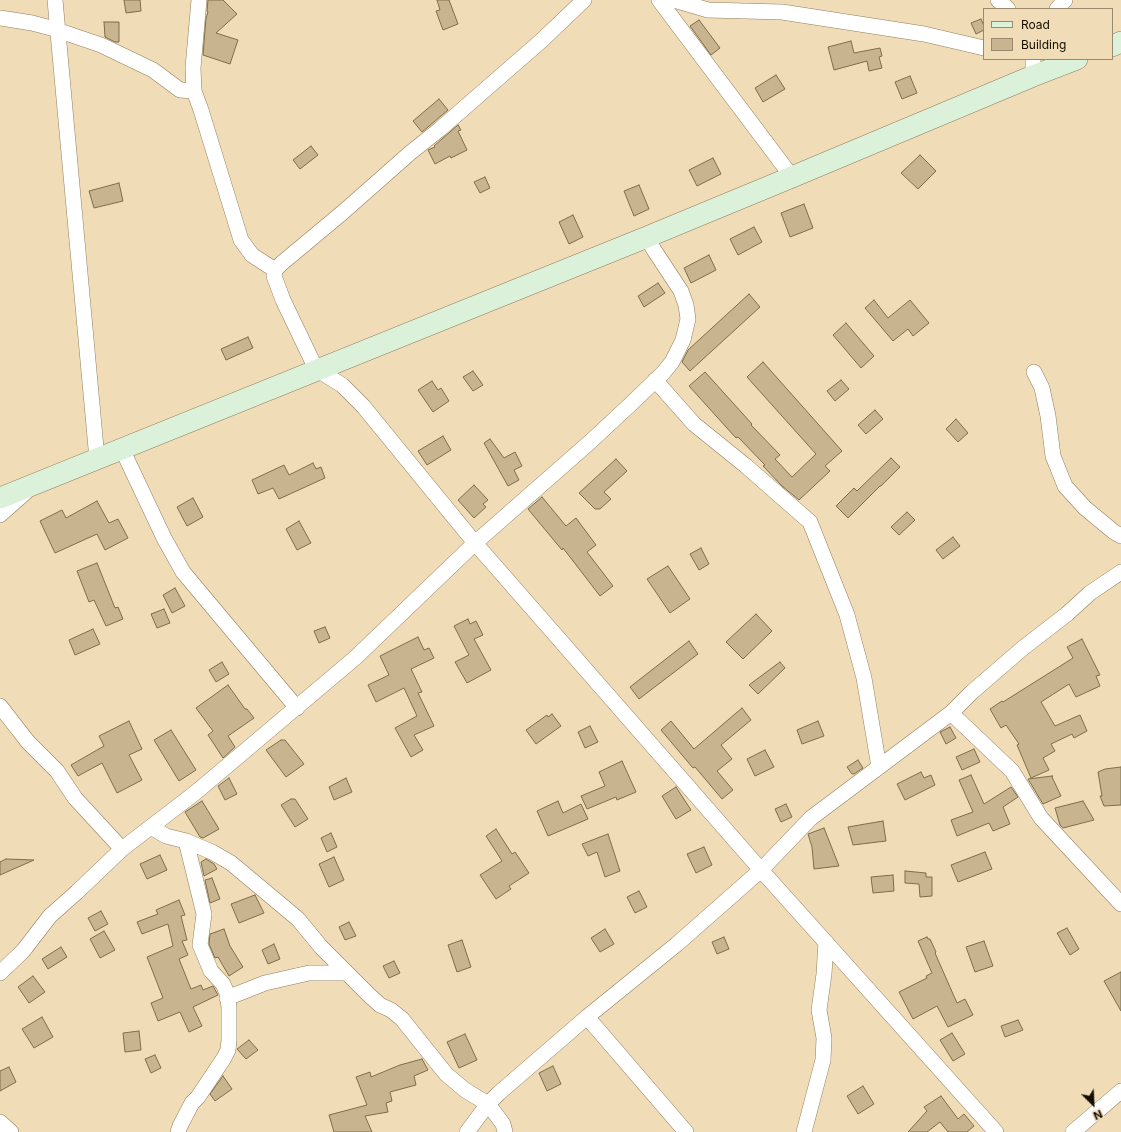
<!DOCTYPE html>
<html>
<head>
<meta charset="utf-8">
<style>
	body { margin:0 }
	#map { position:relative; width:1121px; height:1132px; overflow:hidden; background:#f0dcb7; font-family:Inter,sans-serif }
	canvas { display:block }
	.legend { position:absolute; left:983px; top:8px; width:130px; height:52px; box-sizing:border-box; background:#f0dcb7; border:1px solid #98896f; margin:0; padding:5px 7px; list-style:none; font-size:12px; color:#140d02 }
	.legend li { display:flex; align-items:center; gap:8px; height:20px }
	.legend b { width:20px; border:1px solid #98896f }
	.north { position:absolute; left:1073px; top:1084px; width:40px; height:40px; -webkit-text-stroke:3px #f0dcb7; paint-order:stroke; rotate:156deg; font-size:11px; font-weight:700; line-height:16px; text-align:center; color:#140d02 }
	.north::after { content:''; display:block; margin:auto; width:14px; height:18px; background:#140d02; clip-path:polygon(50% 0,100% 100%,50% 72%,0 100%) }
</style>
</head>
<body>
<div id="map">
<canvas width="1121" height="1132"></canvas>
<ul class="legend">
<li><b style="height:5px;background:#dbf1da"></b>Road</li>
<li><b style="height:11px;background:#c8b590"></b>Building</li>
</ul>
<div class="north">N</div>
</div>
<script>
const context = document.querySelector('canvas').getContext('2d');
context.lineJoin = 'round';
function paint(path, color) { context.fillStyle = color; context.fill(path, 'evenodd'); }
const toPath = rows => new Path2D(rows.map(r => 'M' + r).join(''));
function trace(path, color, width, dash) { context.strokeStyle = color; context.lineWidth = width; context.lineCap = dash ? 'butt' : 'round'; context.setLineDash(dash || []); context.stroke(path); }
const building = toPath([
	[124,0,140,0,141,11,126,13,124,0],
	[208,0,223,0,237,14,216,33,238,40,230,64,203,55,206,18,208,12,207,11,208,0],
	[437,0,449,0,458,24,443,30,436,11,440,10,437,0],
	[981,19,984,26,984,30,976,34,971,23,981,19],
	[699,20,720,48,711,55,690,26,699,20],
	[104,22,119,22,119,42,115,42,105,37,104,22],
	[851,41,854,53,880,48,882,56,879,57,882,68,869,71,867,61,834,70,828,47,851,41],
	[776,75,785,89,763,102,755,88,776,75],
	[910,76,917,93,902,99,895,82,910,76],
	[439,99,448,110,422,132,413,121,439,99],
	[458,125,461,130,458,131,467,150,451,158,450,156,435,164,428,150,435,147,434,146,458,125],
	[311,146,318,155,300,169,293,160,311,146],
	[920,155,936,171,918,189,901,173,920,155],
	[713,158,721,174,697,186,689,170,713,158],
	[485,177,490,188,480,193,474,182,485,177],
	[119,183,123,201,94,208,89,191,119,183],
	[639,185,649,209,634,216,624,191,639,185],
	[804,204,813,228,790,237,781,213,804,204],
	[573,215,583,237,569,244,559,222,573,215],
	[754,227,762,242,738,255,730,239,754,227],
	[709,255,716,270,691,283,684,268,709,255],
	[658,283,665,293,644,307,638,296,658,283],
	[749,294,760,307,690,371,682,362,688,350,749,294],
	[874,300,888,318,910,300,929,323,913,336,908,329,893,341,865,308,874,300],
	[846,323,874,356,861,368,833,335,846,323],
	[248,337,253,348,226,360,221,349,248,337],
	[763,362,842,451,825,466,830,471,799,500,782,486,763,466,765,465,738,437,736,438,689,386,705,372,752,424,751,425,780,455,775,459,792,477,816,454,747,377,763,362],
	[473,371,483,385,473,391,463,377,473,371],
	[841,380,849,389,835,401,827,391,841,380],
	[432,381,438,390,441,388,449,401,433,412,418,390,432,381],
	[875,410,883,419,866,434,858,425,875,410],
	[956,419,968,433,958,442,946,429,956,419],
	[443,436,451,450,427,465,418,451,443,436],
	[490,439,504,458,515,452,522,466,514,470,519,480,508,486,484,443,490,439],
	[891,458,900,467,881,486,880,486,848,518,836,506,854,488,857,491,891,458],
	[616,459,627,471,604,492,611,499,600,509,595,509,579,493,616,459],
	[313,463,316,469,321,467,325,478,279,499,273,488,258,494,252,480,284,465,289,475,313,463],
	[474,485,488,500,483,504,486,507,474,518,458,500,474,485],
	[542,497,566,526,576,518,596,545,587,552,613,586,600,596,563,548,562,550,528,509,542,497],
	[193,498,203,517,187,526,177,507,193,498],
	[97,501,109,523,118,519,128,538,105,550,97,534,55,553,40,521,62,510,66,518,97,501],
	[907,512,915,520,899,535,891,527,907,512],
	[299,521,311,543,297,550,286,529,299,521],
	[953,537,960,546,943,559,936,550,953,537],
	[701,548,709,564,699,570,690,554,701,548],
	[97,563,115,608,118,607,123,619,106,626,94,600,89,602,77,571,97,563],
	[668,566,690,599,670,613,647,579,668,566],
	[175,588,185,606,172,613,163,595,175,588],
	[164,609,170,623,157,628,151,614,164,609],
	[756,614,772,631,743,659,726,642,756,614],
	[468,619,470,624,476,621,483,635,474,639,491,670,467,683,455,662,469,655,454,626,468,619],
	[325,627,330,638,319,643,314,631,325,627],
	[93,629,100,644,75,655,69,640,93,629],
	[418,637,424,650,429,648,434,658,411,669,422,692,418,693,434,726,414,735,423,750,411,757,395,728,417,716,404,688,376,702,368,685,389,675,380,656,418,637],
	[1082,639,1100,675,1096,676,1100,686,1076,697,1069,684,1041,702,1055,726,1080,715,1087,731,1074,738,1072,734,1051,744,1055,751,1043,758,1049,770,1031,778,1017,745,1019,744,1006,725,1001,728,990,709,1002,701,1003,702,1073,658,1067,647,1082,639],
	[689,641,698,654,639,699,630,687,689,641],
	[222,662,229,674,216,682,209,670,222,662],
	[780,662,785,668,758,694,749,685,780,662],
	[228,685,245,709,247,709,254,718,228,736,235,747,223,758,208,735,213,731,196,708,228,685],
	[742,708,751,720,721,745,732,759,717,771,733,790,722,799,695,767,693,768,661,730,671,721,694,749,742,708],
	[552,714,561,726,536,744,526,730,547,715,548,717,552,714],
	[129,721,142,749,129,755,142,780,117,793,102,763,78,776,71,765,104,746,99,736,129,721],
	[818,721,824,736,802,744,797,730,818,721],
	[590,726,598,742,585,748,578,732,590,726],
	[950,727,956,738,946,744,940,732,950,727],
	[171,730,196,770,179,781,154,740,171,730],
	[281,740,285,740,304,764,286,777,266,750,281,740],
	[974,749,980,762,962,770,956,757,974,749],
	[765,750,774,767,755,776,747,759,765,750],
	[858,760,863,768,854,774,852,774,847,767,858,760],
	[622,761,636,792,617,800,616,797,587,809,581,796,605,786,599,772,622,761],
	[1121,767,1121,805,1104,806,1100,796,1102,796,1098,772,1105,769,1121,767],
	[921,772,924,778,931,775,935,785,905,800,897,784,921,772],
	[971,775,984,804,1011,787,1018,797,1003,807,1010,824,993,831,989,823,957,836,951,820,973,812,959,780,971,775],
	[1052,776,1053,776,1052,777,1061,796,1043,804,1028,779,1052,776],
	[229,778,237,794,225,800,218,786,229,778],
	[346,778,352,792,334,800,329,787,346,778],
	[676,787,691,810,676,819,662,796,676,787],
	[291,799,295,799,308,819,295,827,281,805,291,799],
	[202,801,219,829,203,838,200,837,185,812,202,801],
	[558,801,563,813,581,804,588,819,548,836,537,811,558,801],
	[1083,801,1094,820,1063,828,1060,825,1055,808,1083,801],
	[786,804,792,817,781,822,775,809,786,804],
	[883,821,886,841,853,845,848,827,883,821],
	[824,828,839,866,814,869,812,847,808,834,824,828],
	[496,829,512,854,515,852,529,873,509,886,511,889,496,899,480,875,502,861,486,836,496,829],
	[331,833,337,847,327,852,321,838,331,833],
	[608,834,620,871,605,877,597,852,588,856,582,844,608,834],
	[704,847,712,865,696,873,687,854,704,847],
	[985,852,992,869,958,882,951,865,985,852],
	[160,855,167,870,147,879,140,864,160,855],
	[334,857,344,880,329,887,319,864,334,857],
	[6,859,34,860,0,875,0,862,6,859],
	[206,859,214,864,217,869,204,876,201,862,206,859],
	[905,871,926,873,926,877,932,877,932,896,920,897,919,884,905,883,905,871],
	[893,875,894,891,873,893,871,877,893,875],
	[212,878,220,899,210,903,205,880,212,878],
	[639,891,647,907,635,913,627,897,639,891],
	[255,895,264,913,239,923,231,904,255,895],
	[179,900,185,915,181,916,187,940,182,941,188,955,179,959,191,989,201,985,203,990,213,986,218,995,193,1007,202,1026,189,1032,180,1012,158,1021,151,1003,163,998,147,957,173,946,168,924,142,934,137,922,158,914,156,910,179,900],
	[101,911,108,924,95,931,88,918,101,911],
	[349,922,356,936,345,940,339,927,349,922],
	[1067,928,1079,949,1070,955,1057,933,1067,928],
	[224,929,230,946,243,967,229,976,218,957,215,958,209,944,210,934,224,929],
	[605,929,614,944,600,952,591,938,605,929],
	[104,931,115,950,100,958,90,939,104,931],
	[724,937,729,949,717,954,712,942,724,937],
	[927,937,928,939,930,939,936,952,935,953,957,1003,965,999,973,1015,948,1027,937,1006,913,1019,899,992,927,978,926,976,932,973,918,941,927,937],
	[462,940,471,967,457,972,448,945,462,940],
	[984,941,993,966,975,972,966,947,984,941],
	[274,944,280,959,268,964,262,950,274,944],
	[61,947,67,957,48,969,42,959,61,947],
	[394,961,400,973,389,978,383,966,394,961],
	[1121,972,1121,1011,1104,981,1121,972],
	[33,976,45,992,29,1003,18,987,33,976],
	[42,1017,53,1037,34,1048,22,1029,42,1017],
	[1018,1020,1023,1030,1005,1037,1001,1026,1018,1020],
	[139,1031,141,1050,125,1052,123,1033,139,1031],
	[952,1033,965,1054,953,1061,940,1040,952,1033],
	[465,1034,477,1060,459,1068,447,1042,465,1034],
	[249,1040,258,1050,246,1059,237,1049,249,1040],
	[155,1055,161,1068,151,1073,145,1059,155,1055],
	[422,1059,428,1070,414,1076,416,1085,390,1092,392,1101,386,1103,388,1112,365,1116,372,1132,334,1132,329,1115,367,1105,356,1077,370,1072,371,1077,400,1065,422,1059],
	[553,1066,561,1084,547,1091,539,1073,553,1066],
	[9,1067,16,1082,0,1091,0,1071,9,1067],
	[223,1076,232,1089,215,1101,210,1094,223,1076],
	[863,1086,874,1104,858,1114,847,1096,863,1086],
	[941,1096,958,1119,964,1114,974,1126,967,1132,948,1132,940,1122,927,1132,908,1132,927,1111,924,1107,941,1096]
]);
paint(building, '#c8b590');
trace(building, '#7e6d4b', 1);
const street = toPath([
	[55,0,97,459],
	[199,0,193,68,194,91,201,110,241,240,252,255,275,270],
	[584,0,541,41,440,129,410,153,342,213,282,263,275,270,274,276,283,300,316,369,342,385,363,406,475,543,761,870,996,1132],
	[659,0,792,177],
	[674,0,708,10,782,12,924,34,984,48],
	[998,0,1008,9],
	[1057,9,1065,0],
	[0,18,32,23,51,28,101,45,153,70,180,90,194,91],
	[1033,59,1033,76],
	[1034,372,1042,388,1048,416,1053,456,1065,486,1085,508,1114,532,1121,536],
	[655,380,694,424,746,466,810,522,847,615,864,678,879,767],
	[122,449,164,538,183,572,297,708],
	[0,515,26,492],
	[0,706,28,742,57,771,75,798,122,849],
	[951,713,1012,771,1041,818,1121,904],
	[151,827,166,836,186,841,212,852,231,863,298,919,321,947,369,995,380,1005,391,1010,402,1019,446,1074,465,1090,488,1104,503,1124,505,1132],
	[0,973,23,951,50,916,77,892,122,849,195,793,355,658,475,543,590,442,633,402,663,373,672,362,683,340,688,319,686,305,681,291,654,250,647,237],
	[227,998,265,983,309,973,347,973],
	[587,1017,686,1132],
	[0,1122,11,1132],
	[178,1132,180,1126,192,1103,198,1097,224,1058,228,1050,229,1040,229,1007,227,993,223,984,211,971,200,945,204,914,186,841],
	[467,1132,488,1104,499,1093,587,1017,677,944,761,870,811,818,951,713,972,692,1023,648,1067,614,1090,593,1121,572],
	[804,1132,823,1060,824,1038,819,1010,824,974,826,942],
	[1073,1132,1121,1091]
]);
const secondary = toPath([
	[1112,46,1121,42],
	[0,498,647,237,792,177,1033,76,1077,59]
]);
trace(street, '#917f5c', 16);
trace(secondary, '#917f5c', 22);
trace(street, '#fff', 15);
trace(secondary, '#dbf1da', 21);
</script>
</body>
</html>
